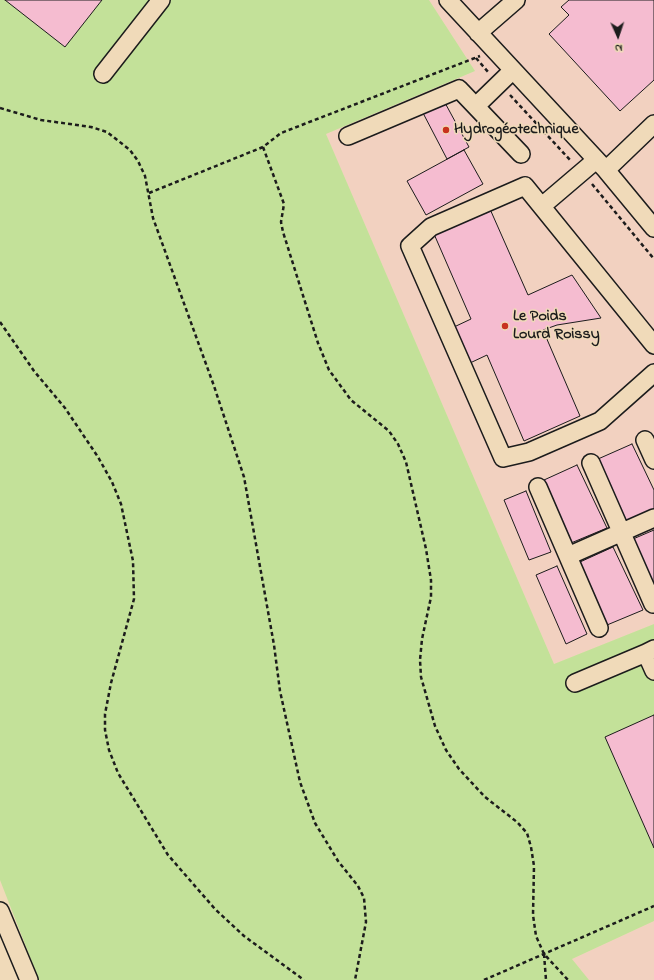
<!DOCTYPE html>
<html>
<head>
<meta charset="utf-8">
<style>
	body { margin:0 }
	#map { position:relative; width:654px; height:980px; overflow:hidden; background:#f0dab9; font-family:"Indie Flower",sans-serif }
	canvas { display:block }
	.north { position:absolute; left:598px; top:16px; width:40px; height:40px; -webkit-text-stroke:3px #f0dab9; paint-order:stroke; rotate:177deg; font-size:11px; font-weight:700; line-height:16px; text-align:center; color:#1c1c1c }
	.north::after { content:''; display:block; margin:auto; width:14px; height:18px; background:#1c1c1c; clip-path:polygon(50% 0,100% 100%,50% 72%,0 100%) }
</style>
</head>
<body>
<div id="map">
<canvas width="654" height="980"></canvas>
<div class="north">N</div>
</div>
<script>
const context = document.querySelector('canvas').getContext('2d');
context.lineJoin = 'round';
function paint(path, color) { context.fillStyle = color; context.fill(path, 'evenodd'); }
const toPath = rows => new Path2D(rows.map(r => 'M' + r).join(''));
function trace(path, color, width, dash) { context.strokeStyle = color; context.lineWidth = width; context.lineCap = dash ? 'butt' : 'round'; context.setLineDash(dash || []); context.stroke(path); }
function write(font, color, halo, rows, align = 'center') {
  context.font = font + ' "Indie Flower",sans-serif'; context.lineWidth = 3; context.setLineDash([]); context.textBaseline = 'middle'; context.strokeStyle = halo; context.fillStyle = color; for (const [text, x, y, turn = 0] of rows) {
    context.save(); context.translate(x, y); context.rotate((+turn || 0) * Math.PI / 180); context.textAlign = isNaN(turn) ? turn : align; if (halo) context.strokeText(text, 0, 0); context.fillText(text, 0, 0); context.restore();
  }
}
paint(toPath([
	[429,0,654,0,654,624,554,664,326,134,475,71],
	[654,921,654,980,589,980,572,959]
]), '#f2d1c0');
paint(toPath([
	[0,0,429,0,475,71,326,134,554,664,654,624,654,921,572,959,589,980,39,980,0,880]
]), '#c3e199');
const building = toPath([
	[5,0,102,0,65,47,5,0],
	[569,0,654,0,654,80,620,111,549,34,569,15,561,7,569,0],
	[444,101,469,147,447,159,423,113,444,101],
	[464,150,483,184,426,215,407,181,464,150],
	[490,209,528,295,572,275,601,318,557,325,543,330,580,416,524,441,487,355,470,363,454,327,471,319,434,234,490,209],
	[632,444,654,490,654,510,626,522,598,459,632,444],
	[577,465,607,528,571,543,544,480,577,465],
	[526,491,551,552,529,560,504,500,526,491],
	[654,530,654,587,633,539,654,530],
	[613,547,643,610,607,625,580,562,613,547],
	[557,566,587,634,566,644,536,575,557,566],
	[654,715,654,848,605,737,654,715]
]);
paint(building, '#f5bcd0');
trace(building, '#1c1c1c', 1);
const minor = toPath([
	[448,0,606,170,654,228],
	[478,33,516,0],
	[103,74,161,0],
	[476,106,512,71],
	[348,136,459,89,521,154],
	[606,170,654,124],
	[542,206,596,160],
	[654,345,525,186,431,227,410,246,503,458,529,452,600,421,654,373],
	[645,440,654,460],
	[591,463,653,604],
	[538,487,599,628],
	[568,556,654,518],
	[654,649,646,653,654,671],
	[575,683,646,653],
	[0,911,29,980]
]);
trace(minor, '#1c1c1c', 20);
trace(toPath([
	[476,58,489,73],
	[510,95,571,161],
	[0,108,41,120,91,127,107,132,130,150,138,161,145,176,153,218,214,386,244,477,274,645,280,691,300,782,315,823,338,861,358,886,364,898,366,922,355,980],
	[263,147,284,204,281,222,283,232,318,343,329,370,351,400,389,431,398,444,406,462,426,549,431,580,431,597,422,639,420,660,421,677,435,726,446,750,459,769,485,797,517,822,527,833,531,847,534,866,533,915,536,936,544,954,568,980],
	[592,184,654,259],
	[149,193,263,147,281,133,480,56],
	[0,322,34,371,65,408,98,457,112,482,121,504,133,561,134,599,111,683,105,714,105,730,109,750,118,773,168,855,215,909,244,936,304,980],
	[544,954,546,980],
	[484,980,654,906]
]), '#1c1c1c', 2.5, [4, 3]);
trace(minor, '#f0dab9', 17);
for (const [x, y, r, color] of [
	[446,130,4,"#c8321e"],
	[505,326,4,"#c8321e"]
]) { const dot = new Path2D(); dot.arc(x, y, r, 0, 2 * Math.PI); context.fillStyle = color; context.fill(dot); trace(dot, '#f0dab9', 1.5); }
write('bold 16px', '#1c1c1c', '#f0dab9', [
	["Hydrogéotechnique",454,130],
	["Le Poids",513,317],
	["Lourd Roissy",513,335]
], 'left');
</script>
</body>
</html>
